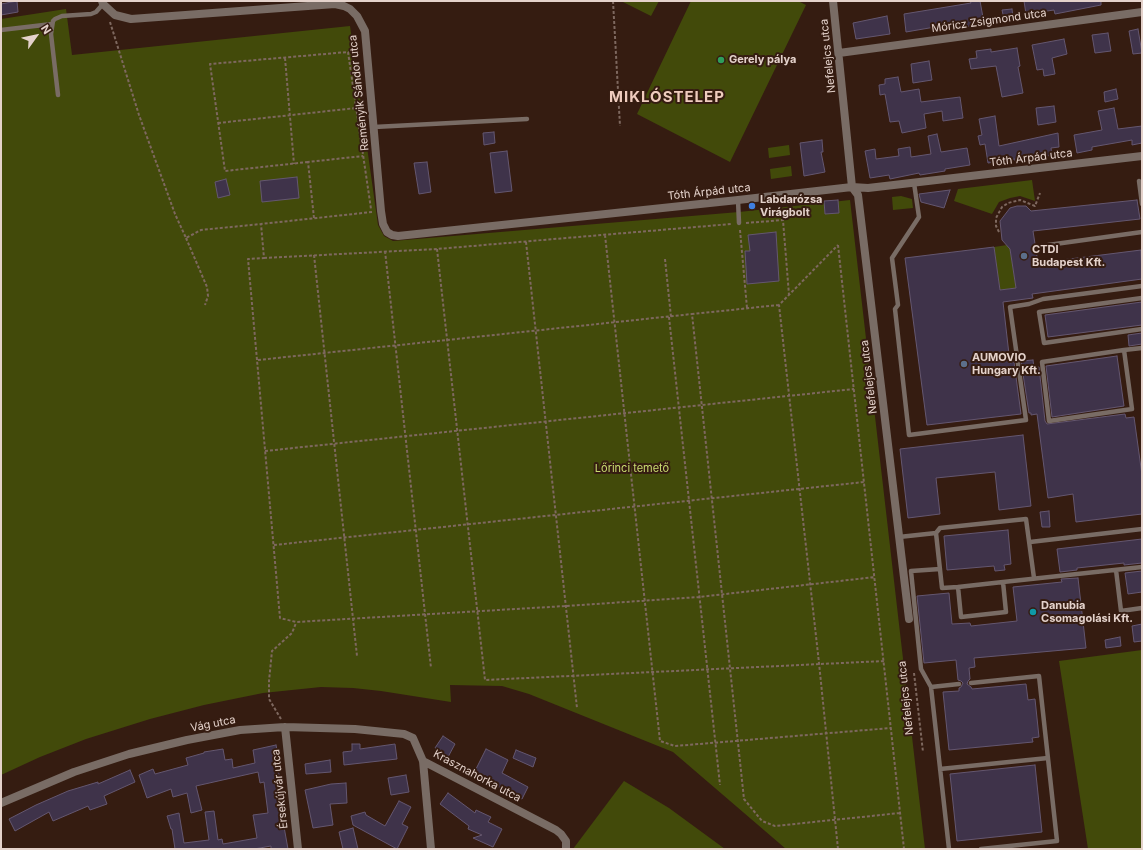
<!DOCTYPE html>
<html>
<head>
<meta charset="utf-8">
<style>
	body { margin:0 }
	#map { position:relative; width:1143px; height:850px; overflow:hidden; background:#351c11; font-family:Inter,sans-serif }
	canvas { display:block }
	.frame { position:absolute; inset:0; border:2px solid #e4d2cb; pointer-events:none }
	.north { position:absolute; left:16px; top:16px; width:40px; height:40px; -webkit-text-stroke:3px #351c11; paint-order:stroke; rotate:57deg; font-size:11px; font-weight:700; line-height:16px; text-align:center; color:#e4d2cb }
	.north::after { content:''; display:block; margin:auto; width:14px; height:18px; background:#e4d2cb; clip-path:polygon(50% 0,100% 100%,50% 72%,0 100%) }
</style>
</head>
<body>
<div id="map">
<canvas width="1143" height="850"></canvas>
<div class="frame"></div>
<div class="north">N</div>
</div>
<script>
const context = document.querySelector('canvas').getContext('2d');
context.lineJoin = 'round';
function paint(path, color) { context.fillStyle = color; context.fill(path, 'evenodd'); }
const toPath = rows => new Path2D(rows.map(r => 'M' + r).join(''));
function trace(path, color, width, dash) { context.strokeStyle = color; context.lineWidth = width; context.lineCap = dash ? 'butt' : 'round'; context.setLineDash(dash || []); context.stroke(path); }
function write(font, color, halo, rows, align = 'center') {
  context.font = font + ' Inter,sans-serif'; context.lineWidth = 4; context.setLineDash([]); context.textBaseline = 'middle'; context.strokeStyle = halo; context.fillStyle = color; for (const [text, x, y, turn = 0] of rows) {
    context.save(); context.translate(x, y); context.rotate((+turn || 0) * Math.PI / 180); context.textAlign = isNaN(turn) ? turn : align; if (halo) context.strokeText(text, 0, 0); context.fillText(text, 0, 0); context.restore();
  }
}
paint(toPath([
	[621,1,659,1,651,16],
	[691,1,798,1,806,5,730,162,637,114],
	[66,9,72,55,350,26,378,225,384,236,393,241,739,212,850,200,925,849,786,849,673,752,529,694,502,686,450,685,451,702,381,691,353,688,321,687,263,693,204,705,150,719,86,739,40,757,1,775,1,19],
	[789,145,790,155,769,158,768,148],
	[791,166,792,176,771,179,770,169],
	[1032,180,1035,201,1020,196,1010,198,999,202,992,214,954,201,958,189],
	[901,196,912,199,913,208,893,210,892,197],
	[1007,245,1010,249,1016,288,1000,290,994,247],
	[1142,650,1142,849,1088,849,1059,661],
	[624,781,669,808,725,849,573,849]
]), '#424a0a');
const building = toPath([
	[17,1,18,12,1,15,1,4,17,1],
	[970,1,980,1,984,23,965,27,964,22,906,32,904,14,971,3,970,1],
	[1024,1,1101,1,1101,5,1055,14,1054,10,1026,14,1024,1],
	[1012,9,1013,18,1004,19,1002,10,1012,9],
	[887,16,890,34,856,39,853,23,887,16],
	[1138,29,1142,53,1133,54,1129,31,1138,29],
	[1108,33,1111,51,1095,53,1092,35,1108,33],
	[1064,39,1067,54,1052,58,1055,74,1044,76,1043,69,1037,70,1032,45,1064,39],
	[1017,48,1020,66,1018,67,1023,93,1002,97,996,66,971,69,969,59,977,58,976,51,991,49,991,52,1017,48],
	[929,61,932,80,913,83,911,64,929,61],
	[898,77,901,92,919,89,921,102,960,97,963,118,943,121,942,111,924,114,926,128,902,133,899,121,890,122,885,94,880,95,879,85,885,84,885,79,898,77],
	[1116,89,1118,99,1105,102,1104,92,1116,89],
	[1054,106,1056,122,1038,125,1036,108,1054,106],
	[1114,108,1118,129,1142,126,1142,143,1132,145,1132,140,1092,147,1092,150,1077,153,1074,135,1102,130,1098,111,1114,108],
	[995,116,999,146,1058,133,1059,147,1051,148,1052,155,1042,157,1042,155,1015,161,1015,159,988,163,985,144,980,145,978,136,982,135,979,119,995,116],
	[494,132,495,143,484,145,483,133,494,132],
	[937,134,941,152,967,148,970,165,945,169,945,171,920,175,919,173,890,179,889,175,870,178,865,151,875,149,876,159,899,156,898,149,910,147,911,157,931,154,928,136,937,134],
	[822,140,823,152,821,152,825,172,804,176,800,143,822,140],
	[507,151,512,191,495,193,490,153,507,151],
	[427,162,431,192,419,194,414,163,427,162],
	[297,177,299,198,262,202,260,181,297,177],
	[226,179,230,195,218,198,215,182,226,179],
	[950,190,944,208,921,202,919,194,950,190],
	[838,200,839,213,825,214,824,201,838,200],
	[1137,200,1140,219,1033,231,1038,263,1141,250,1142,279,1032,294,1033,298,1003,302,1010,363,1014,362,1021,414,927,425,905,258,994,247,1000,290,1016,288,1010,249,1002,240,1000,221,1010,208,1017,206,1026,206,1031,211,1137,200],
	[776,232,779,281,747,284,745,251,750,251,748,235,776,232],
	[1142,302,1142,325,1048,337,1045,315,1142,302],
	[1142,333,1142,344,1129,346,1128,335,1142,333],
	[1117,356,1124,406,1052,417,1046,366,1117,356],
	[1033,360,1034,368,1039,367,1045,421,1047,424,1125,414,1126,418,1134,417,1142,475,1142,514,1076,522,1073,494,1048,498,1037,414,1031,415,1031,413,1029,413,1021,361,1033,360],
	[1023,435,1031,506,999,510,995,472,936,478,940,514,908,518,900,449,1023,435],
	[1049,511,1050,527,1042,527,1040,512,1049,511],
	[1008,530,1011,564,1004,565,1005,570,995,571,994,566,947,570,944,536,1008,530],
	[1142,539,1142,563,1124,565,1124,563,1077,568,1077,570,1060,572,1057,549,1142,539],
	[1142,571,1142,592,1128,594,1125,573,1142,571],
	[1078,578,1086,648,974,658,975,667,969,668,970,679,968,681,967,684,971,687,972,689,1026,684,1028,700,1035,699,1039,737,1032,738,1033,742,949,750,943,692,959,691,959,688,961,687,963,683,961,681,958,680,956,660,924,663,917,596,949,593,952,624,970,623,971,626,1017,621,1013,587,1062,582,1061,579,1078,578],
	[1142,624,1142,641,1134,642,1132,626,1142,624],
	[1120,637,1121,646,1106,648,1105,640,1120,637],
	[443,736,455,744,448,757,435,748,443,736],
	[352,744,360,744,360,749,395,744,397,759,344,765,343,752,352,751,352,744],
	[276,745,279,760,276,760,280,779,278,779,282,809,281,810,288,849,271,849,271,846,254,849,175,849,172,829,171,829,167,816,179,813,184,843,209,840,205,812,214,811,218,840,222,839,223,844,257,838,253,815,268,813,264,782,260,783,258,772,196,786,202,810,191,813,187,793,173,797,171,789,147,798,139,775,153,769,155,774,188,765,186,758,204,753,204,752,223,749,225,760,232,759,233,768,255,763,253,750,276,745],
	[486,749,508,760,502,773,528,787,522,799,495,785,494,787,482,781,483,780,473,775,486,749],
	[516,750,536,758,533,767,513,758,516,750],
	[330,760,331,772,306,774,305,764,330,760],
	[1035,765,1042,832,957,841,950,774,1035,765],
	[130,770,135,782,104,796,107,804,90,810,88,806,53,821,49,812,15,831,9,819,36,805,68,791,98,782,98,784,130,770],
	[406,775,409,792,391,795,388,778,406,775],
	[346,783,347,803,330,804,333,825,313,828,305,790,331,784,346,783],
	[448,793,475,813,476,810,491,817,488,822,502,829,493,847,473,838,482,835,468,829,469,826,440,804,448,793],
	[399,801,411,807,402,824,408,827,397,849,353,825,351,816,365,812,366,815,385,826,399,801],
	[353,828,358,849,343,849,339,832,353,828]
]);
paint(building, '#3f334a');
trace(building, '#645770', 1);
trace(toPath([
	[613,1,620,126],
	[110,22,139,115,175,214,186,238,201,230,261,224],
	[285,58,294,164],
	[218,123,356,108],
	[308,162,225,171,210,64,348,52,371,209],
	[372,212,261,224,264,258,248,259,280,618,296,622,566,606,699,597,875,577],
	[314,218,308,162,363,156],
	[746,223,783,220,789,295],
	[740,230,747,308],
	[999,232,996,226,996,218,1002,207,1008,203,1020,200,1035,206,1040,193],
	[605,235,660,741,675,746,891,728],
	[186,238,207,287,208,296,205,305],
	[526,242,577,708],
	[838,245,904,849],
	[437,249,485,680,884,661],
	[385,251,431,668],
	[314,255,357,656],
	[264,258,437,249,731,224],
	[665,259,671,317],
	[779,305,692,314,744,799,762,821,775,826,900,813],
	[669,317,720,785],
	[258,360,692,314],
	[265,451,854,389],
	[274,545,864,482],
	[914,673,923,752],
	[281,719,269,699,269,681,272,651,292,633,296,623],
	[838,849,819,663,779,305,838,245]
]), '#7e685f', 2, [3, 2]);
trace(toPath([
	[1,30,52,24],
	[58,95,51,34,53,21,55,19,62,16,91,14,96,12,103,4],
	[374,127,527,119],
	[1139,181,1142,204],
	[914,183,919,217,892,258,898,305,895,309,909,435,1026,420,1010,307,1029,304,1043,299,1142,286],
	[738,200,739,223],
	[1048,245,1142,232],
	[1142,298,1039,312,1044,343,1142,329],
	[1124,350,1042,362,1049,421,1132,409,1124,350,1142,348],
	[936,533,940,528,1026,519,1034,578],
	[899,537,936,533,942,588,958,587],
	[1030,542,1142,529],
	[1116,570,1121,611,1142,608],
	[1003,582,1006,612,961,617,958,587,1003,582],
	[1003,582,1142,567],
	[971,683,1039,676,1057,841,981,849],
	[931,687,921,669,911,571,940,569],
	[940,769,1048,758],
	[949,849,931,687,959,684]
]), '#796c65', 4.5);
trace(toPath([
	[102,1,103,4,115,15,131,19,335,4,344,6,350,9,357,16,365,31,381,211,383,224,387,232,392,235,398,236,738,200,852,187,868,188,1142,156],
	[833,1,852,187,858,195,909,619],
	[839,53,1142,12],
	[285,727,298,849],
	[423,761,556,830,561,834,566,841,566,849],
	[1,803,74,772,129,754,187,740,240,730,285,727,355,729,404,734,413,738,423,761,431,849]
]), '#796c65', 8);
for (const [x, y, r, color] of [
	[721,60,4,"#2e9e5b"],
	[752,206,4,"#3f7fe0"],
	[1024,256,4,"#5c6f8a"],
	[964,364,4,"#5c6f8a"],
	[1033,612,4,"#0f9aa8"]
]) { const dot = new Path2D(); dot.arc(x, y, r, 0, 2 * Math.PI); context.fillStyle = color; context.fill(dot); trace(dot, '#351c11', 1.5); }
write('11px', '#e4d2cb', '#351c11', [
	["Móricz Zsigmond utca",989,21,-8],
	["Nefelejcs utca",828,56,-96],
	["Reményik Sándor utca",359,93,-96],
	["Tóth Árpád utca",1031,158,-7],
	["Tóth Árpád utca",709,192,-6],
	["Nefelejcs utca",869,377,-97],
	["Nefelejcs utca",906,698,-96],
	["Vág utca",213,724,-11],
	["Krasznahorka utca",477,776,28],
	["Érsekújvár utca",280,789,-96]
]);
write('bold 11px', '#e4d2cb', '#351c11', [
	["Gerely pálya",729,60],
	["Labdarózsa",760,200],
	["Virágbolt",760,213],
	["CTDI",1032,250],
	["Budapest Kft.",1032,263],
	["AUMOVIO",972,358],
	["Hungary Kft.",972,371],
	["Danubia",1041,606],
	["Csomagolási Kft.",1041,619]
], 'left');
write('11px', '#c9dc70', '#351c11', [
	["Lőrinci temető",632,469]
]);
context.letterSpacing = '1px';
write('bold 15px', '#efccbe', '#351c11', [
	["MIKLÓSTELEP",667,97]
]);
context.letterSpacing = '0px';
</script>
</body>
</html>
